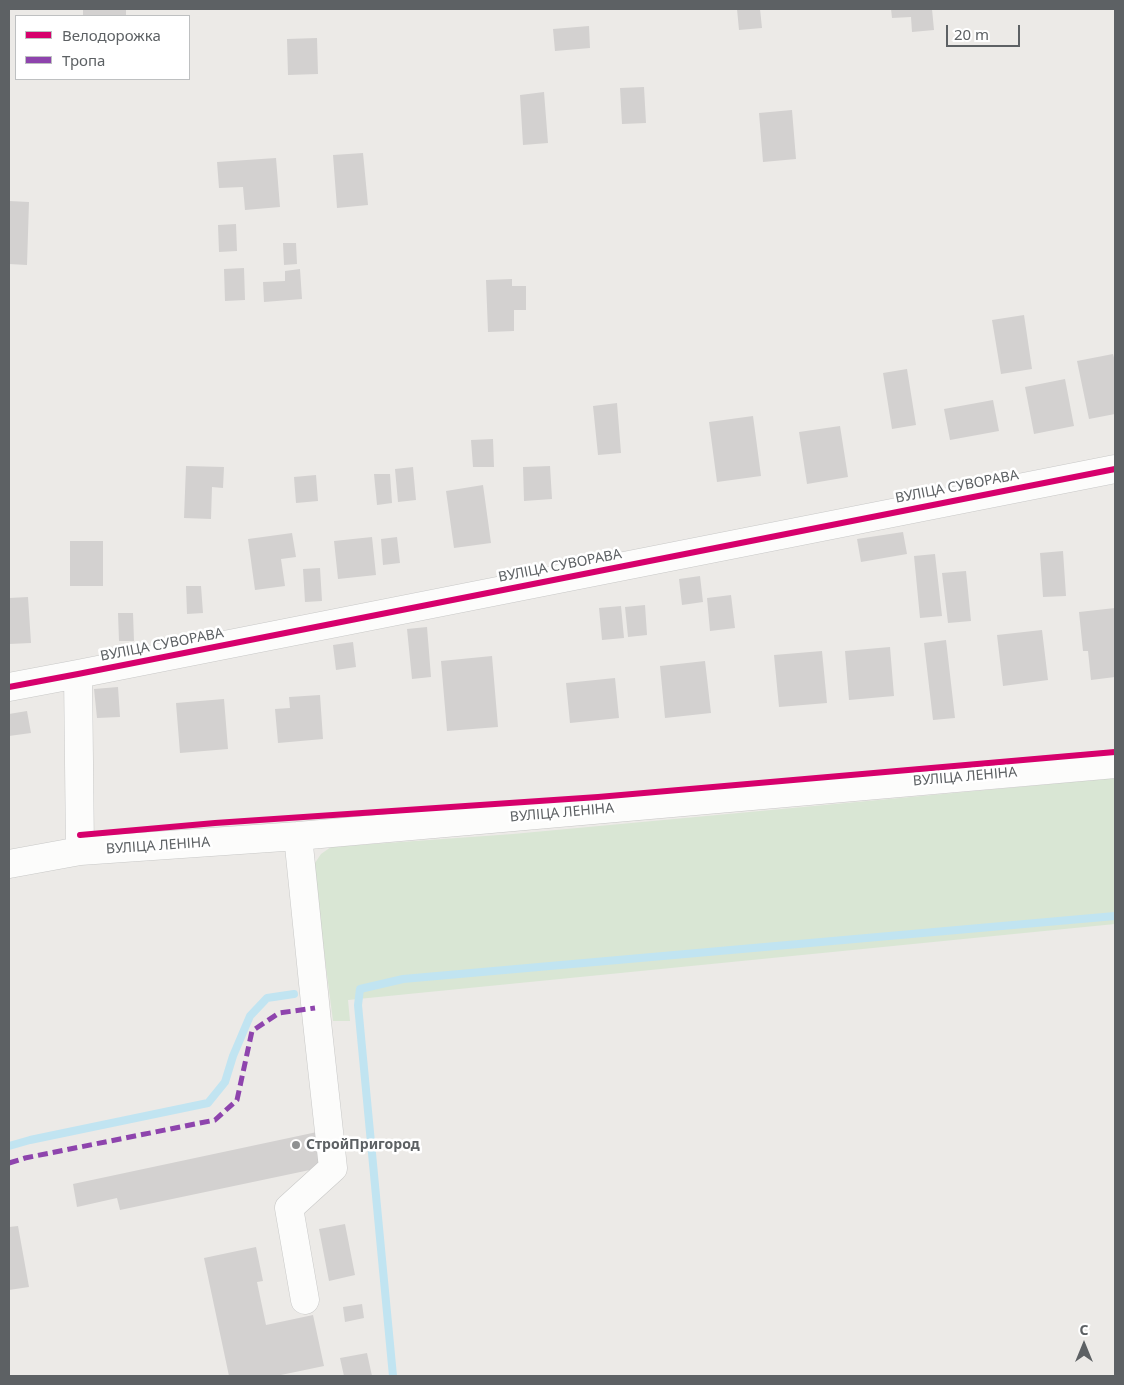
<!DOCTYPE html>
<html>
<head>
<meta charset="utf-8">
<style>
	body { margin:0 }
	#map { position:relative; width:1124px; height:1385px; overflow:hidden; background:#eceae7; font-family:"Noto Sans",sans-serif }
	canvas { display:block }
	.frame { position:absolute; inset:0; border:10px solid #5d6164; pointer-events:none }
	.legend { position:absolute; left:15px; top:15px; width:175px; height:65px; box-sizing:border-box; background:#fff; border:1px solid #bec0c1; margin:0; padding:6px 9px; list-style:none; font-size:15px; color:#5d6164 }
	.legend li { display:flex; align-items:center; gap:10px; height:25px }
	.legend b { width:25px; border:1px solid #bec0c1 }
	.north { position:absolute; left:1059px; top:1320px; width:50px; height:50px; -webkit-text-stroke:4px #fff; paint-order:stroke; rotate:0deg; font-size:14px; font-weight:700; line-height:20px; text-align:center; color:#5d6164 }
	.north::after { content:''; display:block; margin:auto; width:18px; height:22px; background:#5d6164; clip-path:polygon(50% 0,100% 100%,50% 72%,0 100%) }
	.scale { position:absolute; left:946px; top:25px; width:74px; height:22px; box-sizing:border-box; border:2px solid #5d6164; border-top:0; padding-left:6px; font-size:15px; line-height:18px; white-space:nowrap; color:#5d6164; -webkit-text-stroke:4px #fff; paint-order:stroke }
</style>
</head>
<body>
<div id="map">
<canvas width="1124" height="1385"></canvas>
<div class="frame"></div>
<ul class="legend">
<li><b style="height:6px;background:#d6006c"></b>Велодорожка</li>
<li><b style="height:6px;background:#8e44ad"></b>Тропа</li>
</ul>
<div class="north">С</div>
<div class="scale">20 m</div>
</div>
<script>
const context = document.querySelector('canvas').getContext('2d');
context.lineJoin = 'round';
function paint(path, color) { context.fillStyle = color; context.fill(path, 'evenodd'); }
const toPath = rows => new Path2D(rows.map(r => 'M' + r).join(''));
function trace(path, color, width, dash) { context.strokeStyle = color; context.lineWidth = width; context.lineCap = dash ? 'butt' : 'round'; context.setLineDash(dash || []); context.stroke(path); }
function write(font, color, halo, rows, align = 'center') {
  context.font = font + ' "Noto Sans",sans-serif'; context.lineWidth = 5; context.setLineDash([]); context.textBaseline = 'middle'; context.strokeStyle = halo; context.fillStyle = color; for (const [text, x, y, turn = 0] of rows) {
    context.save(); context.translate(x, y); context.rotate((+turn || 0) * Math.PI / 180); context.textAlign = isNaN(turn) ? turn : align; if (halo) context.strokeText(text, 0, 0); context.fillText(text, 0, 0); context.restore();
  }
}
paint(toPath([
	[1115,778,1115,924,348,1000,350,1021,333,1021,313,866,321,854,331,847,513,834]
]), '#d9e6d4');
trace(toPath([
	[9,1146,30,1140,208,1103,225,1082,233,1056,250,1016,267,998,294,994],
	[393,1376,358,1005,360,989,403,979,1115,916]
]), '#c1e4f1', 8);
paint(toPath([
	[83,9,126,9,126,16,83,16],
	[737,9,760,9,762,28,739,30],
	[891,9,932,9,934,30,912,32,911,17,892,18],
	[589,26,590,48,555,51,553,29],
	[317,38,318,74,288,75,287,39],
	[644,87,646,123,622,124,620,88],
	[544,92,548,143,523,145,520,95],
	[792,110,796,159,763,162,759,113],
	[363,153,368,205,337,208,333,155],
	[276,158,280,207,245,210,243,187,219,188,217,162],
	[9,201,29,202,27,265,9,264],
	[236,224,237,251,219,252,218,225],
	[283,243,296,243,297,264,284,265],
	[244,268,245,300,225,301,224,269],
	[300,269,302,299,264,302,263,282,285,281,285,271],
	[512,279,512,286,526,286,526,310,514,310,514,331,488,332,486,280],
	[1024,315,1032,369,1001,374,992,320],
	[1113,354,1115,361,1115,414,1089,419,1077,361],
	[907,369,916,425,892,429,883,373],
	[1065,379,1074,426,1034,434,1025,387],
	[993,400,999,431,950,440,944,409],
	[617,403,621,453,598,455,593,406],
	[753,416,761,476,717,482,709,422],
	[840,426,848,477,807,484,799,432],
	[493,439,494,467,473,467,471,440],
	[186,466,224,467,223,488,212,487,211,519,184,518],
	[550,466,552,499,524,501,523,467],
	[413,467,416,500,398,502,395,469],
	[374,474,390,474,392,503,377,505],
	[316,475,318,501,296,503,294,477],
	[483,485,491,543,454,548,446,491],
	[903,532,907,554,861,562,857,539],
	[292,533,296,557,281,559,285,586,255,590,248,539],
	[372,537,376,575,338,579,334,541],
	[397,537,400,563,383,565,381,539],
	[70,541,103,541,103,586,70,586],
	[1063,551,1066,596,1043,597,1040,553],
	[935,554,942,616,920,618,914,556],
	[320,568,322,601,305,602,303,569],
	[966,571,971,621,948,623,942,573],
	[700,576,703,602,682,605,679,579],
	[186,586,201,586,203,613,187,614],
	[731,595,735,628,710,631,707,598],
	[28,597,31,643,9,644,9,598],
	[645,605,647,635,628,637,625,607],
	[621,606,624,638,602,640,599,608],
	[1115,608,1115,677,1091,680,1088,651,1083,651,1079,612],
	[118,613,133,613,134,641,119,641],
	[427,627,431,677,412,679,407,629],
	[1042,630,1048,680,1003,686,997,635],
	[946,640,955,718,933,720,924,643],
	[353,642,356,667,336,670,333,645],
	[890,647,894,696,849,700,845,651],
	[822,651,827,703,779,707,774,655],
	[492,656,498,727,447,731,441,661],
	[705,661,711,713,665,718,660,666],
	[615,678,619,718,570,723,566,683],
	[118,687,120,717,97,718,94,689],
	[320,695,323,739,278,743,275,709,290,708,289,697],
	[224,699,228,749,180,753,176,703],
	[27,711,31,733,9,736,9,714],
	[317,1132,324,1167,120,1210,117,1198,77,1207,73,1184],
	[345,1224,355,1275,329,1281,319,1229],
	[18,1226,29,1287,9,1290,9,1227],
	[256,1247,263,1281,257,1282,266,1325,313,1315,324,1366,276,1376,229,1376,204,1258],
	[362,1304,364,1318,345,1322,343,1307],
	[367,1353,372,1376,344,1376,340,1358]
]), '#d3d1d0');
const minor = toPath([
	[78,674,80,851],
	[9,687,78,674,1115,469],
	[298,836,317,1022,333,1168,289,1208,305,1300],
	[9,864,80,851,298,836,1115,764]
]);
trace(minor, '#c8c8c7', 29);
trace(minor, '#fcfcfb', 28);
trace(toPath([
	[9,1163,25,1158,215,1120,237,1100,252,1031,279,1013,315,1008]
]), '#8e44ad', 5, [10, 5]);
trace(toPath([
	[9,687,78,674,1115,469],
	[80,835,215,823,598,797,1115,752]
]), '#d6006c', 6);
for (const [x, y, r, color] of [
	[296,1145,5,"#8f9192"]
]) { const dot = new Path2D(); dot.arc(x, y, r, 0, 2 * Math.PI); context.fillStyle = color; context.fill(dot); trace(dot, '#fff', 2); }
write('14px', '#5d6164', '#fff', [
	["ВУЛІЦА СУВОРАВА",957,487,-11],
	["ВУЛІЦА СУВОРАВА",560,566,-11],
	["ВУЛІЦА СУВОРАВА",162,645,-11],
	["ВУЛІЦА ЛЕНІНА",965,777,-5],
	["ВУЛІЦА ЛЕНІНА",562,813,-5],
	["ВУЛІЦА ЛЕНІНА",158,846,-4]
]);
write('bold 14px', '#5d6164', '#fff', [
	["СтройПригород",306,1145]
], 'left');
</script>
</body>
</html>
